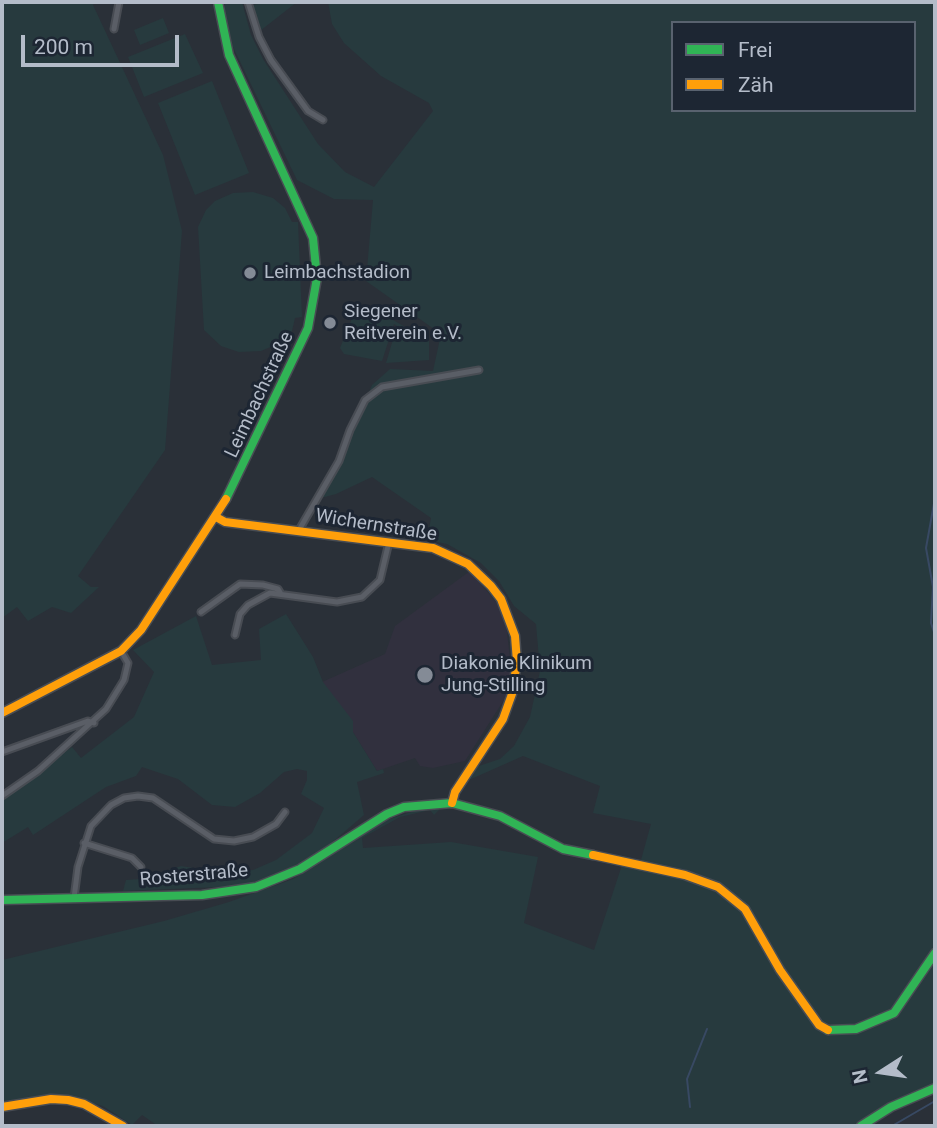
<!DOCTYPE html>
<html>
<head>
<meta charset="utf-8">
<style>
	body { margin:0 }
	#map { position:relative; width:937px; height:1128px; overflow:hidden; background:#2a3038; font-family:Roboto,sans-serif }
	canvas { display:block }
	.frame { position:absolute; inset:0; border:4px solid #b4bcc9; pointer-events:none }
	.legend { position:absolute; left:671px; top:21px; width:245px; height:91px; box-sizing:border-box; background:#1d2633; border:2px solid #59626f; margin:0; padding:9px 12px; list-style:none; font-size:21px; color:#b4bcc9 }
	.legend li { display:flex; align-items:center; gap:14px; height:35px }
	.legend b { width:35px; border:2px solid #59626f }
	.north { position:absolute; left:846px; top:1037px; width:70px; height:70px; -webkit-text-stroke:5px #1d2633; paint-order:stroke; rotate:258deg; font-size:19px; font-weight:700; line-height:28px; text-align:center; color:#b4bcc9 }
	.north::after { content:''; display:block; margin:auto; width:24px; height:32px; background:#b4bcc9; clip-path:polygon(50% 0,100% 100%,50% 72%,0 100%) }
	.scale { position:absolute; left:21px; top:35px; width:158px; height:32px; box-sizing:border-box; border:4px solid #b4bcc9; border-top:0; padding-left:9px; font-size:21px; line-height:24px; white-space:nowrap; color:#b4bcc9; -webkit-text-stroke:5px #1d2633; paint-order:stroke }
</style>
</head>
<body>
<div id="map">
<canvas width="937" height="1128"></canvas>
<div class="frame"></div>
<ul class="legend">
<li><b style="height:9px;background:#30b455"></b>Frei</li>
<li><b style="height:9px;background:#ff9f0a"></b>Zäh</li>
</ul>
<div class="north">N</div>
<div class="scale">200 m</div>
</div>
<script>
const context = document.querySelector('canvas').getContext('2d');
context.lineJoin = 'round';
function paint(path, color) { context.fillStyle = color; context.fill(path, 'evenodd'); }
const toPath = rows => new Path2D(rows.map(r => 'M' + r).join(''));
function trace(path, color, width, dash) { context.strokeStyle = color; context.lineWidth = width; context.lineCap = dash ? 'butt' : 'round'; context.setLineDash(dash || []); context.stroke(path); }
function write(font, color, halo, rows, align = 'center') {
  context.font = font + ' Roboto,sans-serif'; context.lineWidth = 6; context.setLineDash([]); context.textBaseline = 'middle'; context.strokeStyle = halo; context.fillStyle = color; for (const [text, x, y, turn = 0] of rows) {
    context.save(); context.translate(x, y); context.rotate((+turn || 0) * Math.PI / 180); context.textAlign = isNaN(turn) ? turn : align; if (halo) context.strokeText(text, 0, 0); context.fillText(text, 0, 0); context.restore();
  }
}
paint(toPath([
	[470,571,496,602,506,624,511,667,507,695,465,761,433,768,420,766,415,758,377,771,322,682,385,654,395,626]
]), '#31303e');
paint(toPath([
	[2,2,95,2,93,5,163,155,182,231,165,450,78,576,91,587,99,587,71,613,52,607,28,621,17,607,2,618],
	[225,2,242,2,251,35,263,59,318,144,345,172,374,187,433,111,429,103,381,76,344,43,332,24,328,2,935,2,935,1084,890,1104,856,1126,158,1126,142,1115,132,1125,103,1106,61,1095,2,1103,2,960,164,921,229,902,293,879,384,821,420,809,441,808,434,815,430,810,400,817,362,838,363,848,451,842,538,857,524,923,594,950,622,865,639,867,651,824,593,813,600,786,523,756,469,780,476,767,500,759,514,746,530,717,540,671,536,624,514,606,499,581,481,563,447,544,427,540,431,518,372,477,336,494,317,499,346,445,372,385,390,369,433,371,441,334,366,281,373,200,334,199,297,180,233,47,225,13],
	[673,23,914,23,914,110,673,110],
	[269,2,297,2,260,31,252,5],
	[163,18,169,33,140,45,134,30],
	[185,34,203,73,144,97,128,57],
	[212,81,249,173,195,195,158,103],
	[253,192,273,198,285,208,292,222,298,222,302,317,295,318,292,331,280,343,261,351,239,352,221,346,204,330,198,227,206,210,215,201,233,193],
	[356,308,378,311,429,341,429,360,386,363,397,326,394,324,382,361,344,354,340,348],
	[286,614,313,657,323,682,353,721,353,732,377,771,383,769,384,773,357,782,364,815,329,845,276,877,243,886,123,891,126,880,141,879,181,866,220,872,253,870,276,860,312,833,324,808,301,794,307,780,307,771,297,769,284,772,260,793,235,807,212,805,178,779,142,767,136,776,106,787,33,835,28,827,2,843,2,798,72,747,81,758,134,717,154,672,133,650,196,616,212,665,261,660,259,629]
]), '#273a3e');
trace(toPath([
	[935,346,935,350],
	[935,498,926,548,933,587,931,623,935,635],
	[690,1107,687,1079,707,1029],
	[892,1126,935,1101]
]), '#384963', 2);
const street = toPath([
	[248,2,259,37,271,60,308,111,323,120],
	[114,29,119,2],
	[299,530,339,461,350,430,365,400,382,387,479,370],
	[201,612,240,584,263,585,278,589,281,594],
	[235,635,240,614,248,605,270,593,337,602,362,597,380,580,389,542],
	[2,752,88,721,94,723],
	[2,796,38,771,106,709,124,680,128,663,121,651],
	[84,843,132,858,141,867],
	[74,898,78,867,91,826,111,805,124,798,138,796,153,798,214,839,234,841,253,837,276,824,285,812]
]);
const fast = toPath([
	[218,2,229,55,313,238,317,278,308,328,226,499],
	[2,900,202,895,256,887,300,869,387,814,404,807,452,803,500,816,563,849,593,855],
	[828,1030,856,1029,894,1013,935,953],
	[861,1126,891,1107,935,1088]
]);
const slow = toPath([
	[216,517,225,522,433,548,468,564,491,586,501,599,515,636,517,662,512,694,503,719,455,792,452,803],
	[2,713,121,651,141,630,226,499],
	[593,855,685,875,718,887,745,909,780,970,819,1025,828,1030],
	[2,1107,51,1099,68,1100,84,1104,123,1126]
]);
trace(street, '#484c53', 9);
trace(fast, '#484c53', 11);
trace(slow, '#484c53', 11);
trace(street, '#5a5e66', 5);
trace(fast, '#30b455', 8);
trace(slow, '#ff9f0a', 8);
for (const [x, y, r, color] of [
	[250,273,7,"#848b96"],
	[330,323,7,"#848b96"],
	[425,675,9,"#848b96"]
]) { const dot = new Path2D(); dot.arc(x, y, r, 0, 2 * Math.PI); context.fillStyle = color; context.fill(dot); trace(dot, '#1d2633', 2.5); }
write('19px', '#b4bcc9', '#1d2633', [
	["Leimbachstadion",264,273],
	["Siegener",344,312],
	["Reitverein e.V.",344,334],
	["Diakonie Klinikum",441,664],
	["Jung-Stilling",441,686]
], 'left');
write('19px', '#b4bcc9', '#1d2633', [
	["Leimbachstraße",260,395,-65],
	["Wichernstraße",376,526,9],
	["Rosterstraße",194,876,-5]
]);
</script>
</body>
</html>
